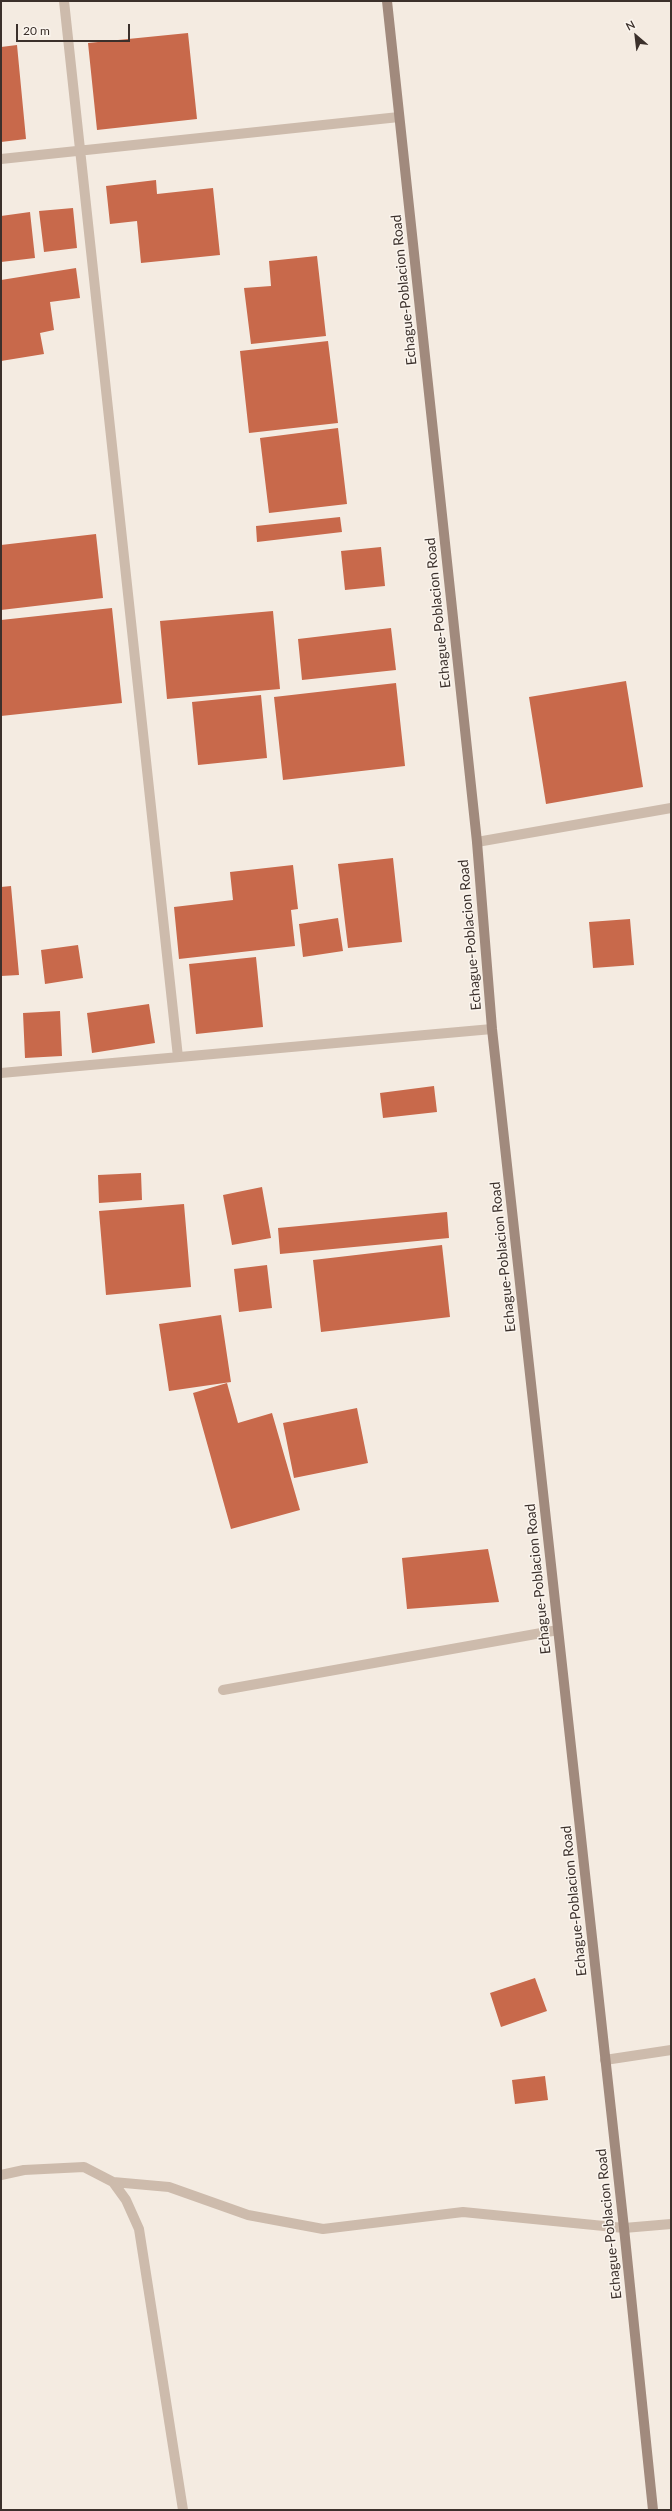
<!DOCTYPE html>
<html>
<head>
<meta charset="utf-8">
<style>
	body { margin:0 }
	#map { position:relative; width:672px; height:2511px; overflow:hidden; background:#f4ebe1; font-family:Lato,sans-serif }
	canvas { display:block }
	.frame { position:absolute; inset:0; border:2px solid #3b302b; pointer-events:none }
	.north { position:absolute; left:616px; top:16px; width:40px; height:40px; -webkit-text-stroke:3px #fbf5ee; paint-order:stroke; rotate:332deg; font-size:11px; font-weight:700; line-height:16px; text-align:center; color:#3b302b }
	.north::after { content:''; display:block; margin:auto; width:14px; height:18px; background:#3b302b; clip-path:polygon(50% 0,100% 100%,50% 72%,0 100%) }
	.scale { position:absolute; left:16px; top:24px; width:114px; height:18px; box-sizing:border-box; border:2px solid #3b302b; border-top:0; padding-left:5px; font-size:12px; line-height:14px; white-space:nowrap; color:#3b302b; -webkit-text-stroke:3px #fbf5ee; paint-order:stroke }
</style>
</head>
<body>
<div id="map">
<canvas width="672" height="2511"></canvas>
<div class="frame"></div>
<div class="north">N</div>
<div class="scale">20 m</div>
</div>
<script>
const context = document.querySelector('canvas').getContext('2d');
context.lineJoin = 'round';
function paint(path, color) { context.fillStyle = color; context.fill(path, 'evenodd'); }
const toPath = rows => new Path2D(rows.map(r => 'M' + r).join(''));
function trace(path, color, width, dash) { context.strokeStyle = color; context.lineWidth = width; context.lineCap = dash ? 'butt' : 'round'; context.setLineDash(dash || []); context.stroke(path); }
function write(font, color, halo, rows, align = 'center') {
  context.font = font + ' Lato,sans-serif'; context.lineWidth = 3; context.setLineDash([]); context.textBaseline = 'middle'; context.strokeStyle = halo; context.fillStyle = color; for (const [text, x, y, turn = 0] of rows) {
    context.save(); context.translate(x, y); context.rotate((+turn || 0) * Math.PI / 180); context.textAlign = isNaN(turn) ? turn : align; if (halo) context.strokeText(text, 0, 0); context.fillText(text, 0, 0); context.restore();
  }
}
paint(toPath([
	[188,33,197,119,97,130,88,43],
	[17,45,26,139,1,142,1,47],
	[156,180,157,194,213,188,220,255,141,263,137,221,110,224,106,186],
	[73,208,77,248,44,252,39,211],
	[30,212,35,258,1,262,1,216],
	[317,256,326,336,251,344,244,288,271,286,269,261],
	[76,268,80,298,50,302,54,330,40,333,44,354,1,361,1,280],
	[328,341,338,423,249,433,240,351],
	[338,428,347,504,269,513,260,438],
	[340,517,342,532,257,542,256,526],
	[96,534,103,598,1,610,1,545],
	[381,547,385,586,345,590,341,551],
	[112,608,122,703,1,716,1,620],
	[273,611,280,689,167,699,160,621],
	[391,628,396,670,302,680,298,639],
	[626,681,643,787,546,804,529,697],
	[396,683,405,766,283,780,274,697],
	[261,695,267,758,198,765,192,702],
	[393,858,402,942,348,948,338,864],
	[293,865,298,909,291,910,295,946,179,959,174,907,233,900,230,872],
	[11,886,19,975,1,976,1,887],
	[338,918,343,951,303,957,299,924],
	[630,919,634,965,593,968,589,922],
	[78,945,83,978,45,984,41,950],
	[256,957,263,1027,196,1034,189,964],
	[149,1004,155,1043,92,1053,87,1013],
	[60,1011,62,1056,25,1058,23,1013],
	[434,1086,437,1112,383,1118,380,1093],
	[141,1173,142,1200,99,1203,98,1175],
	[262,1187,271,1238,232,1245,223,1195],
	[184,1204,191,1287,106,1295,99,1211],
	[447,1212,449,1238,280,1254,278,1228],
	[442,1245,450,1317,321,1332,313,1260],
	[267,1265,272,1308,239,1312,234,1269],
	[221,1315,231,1382,169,1391,159,1324],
	[227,1383,238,1423,272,1413,300,1510,231,1529,193,1393],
	[357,1408,368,1463,294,1478,283,1423],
	[488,1549,499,1602,407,1609,402,1558],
	[535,1978,547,2011,501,2027,490,1993],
	[545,2076,548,2100,515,2104,512,2080]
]), '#c8694b');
trace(toPath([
	[223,1690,558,1630],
	[605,2060,671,2050]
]), '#cdbbac', 10);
trace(toPath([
	[64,1,178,1057],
	[1,159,399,117],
	[477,842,671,808],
	[1,1073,492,1029],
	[1,2175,24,2170,84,2167,113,2182,126,2200,139,2229,183,2510],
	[113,2182,169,2187,248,2215,323,2229,463,2212,624,2228,671,2224]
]), '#cdbbac', 10);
trace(toPath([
	[387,1,477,842,492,1029,624,2228,653,2510]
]), '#a18a7d', 10);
write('14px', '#3b302b', '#fbf5ee', [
	["Echague-Poblacion Road",404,290,-96],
	["Echague-Poblacion Road",438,613,-96],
	["Echague-Poblacion Road",470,935,-95],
	["Echague-Poblacion Road",503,1257,-96],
	["Echague-Poblacion Road",538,1579,-96],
	["Echague-Poblacion Road",574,1901,-96],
	["Echague-Poblacion Road",609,2224,-96]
]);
</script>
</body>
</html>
